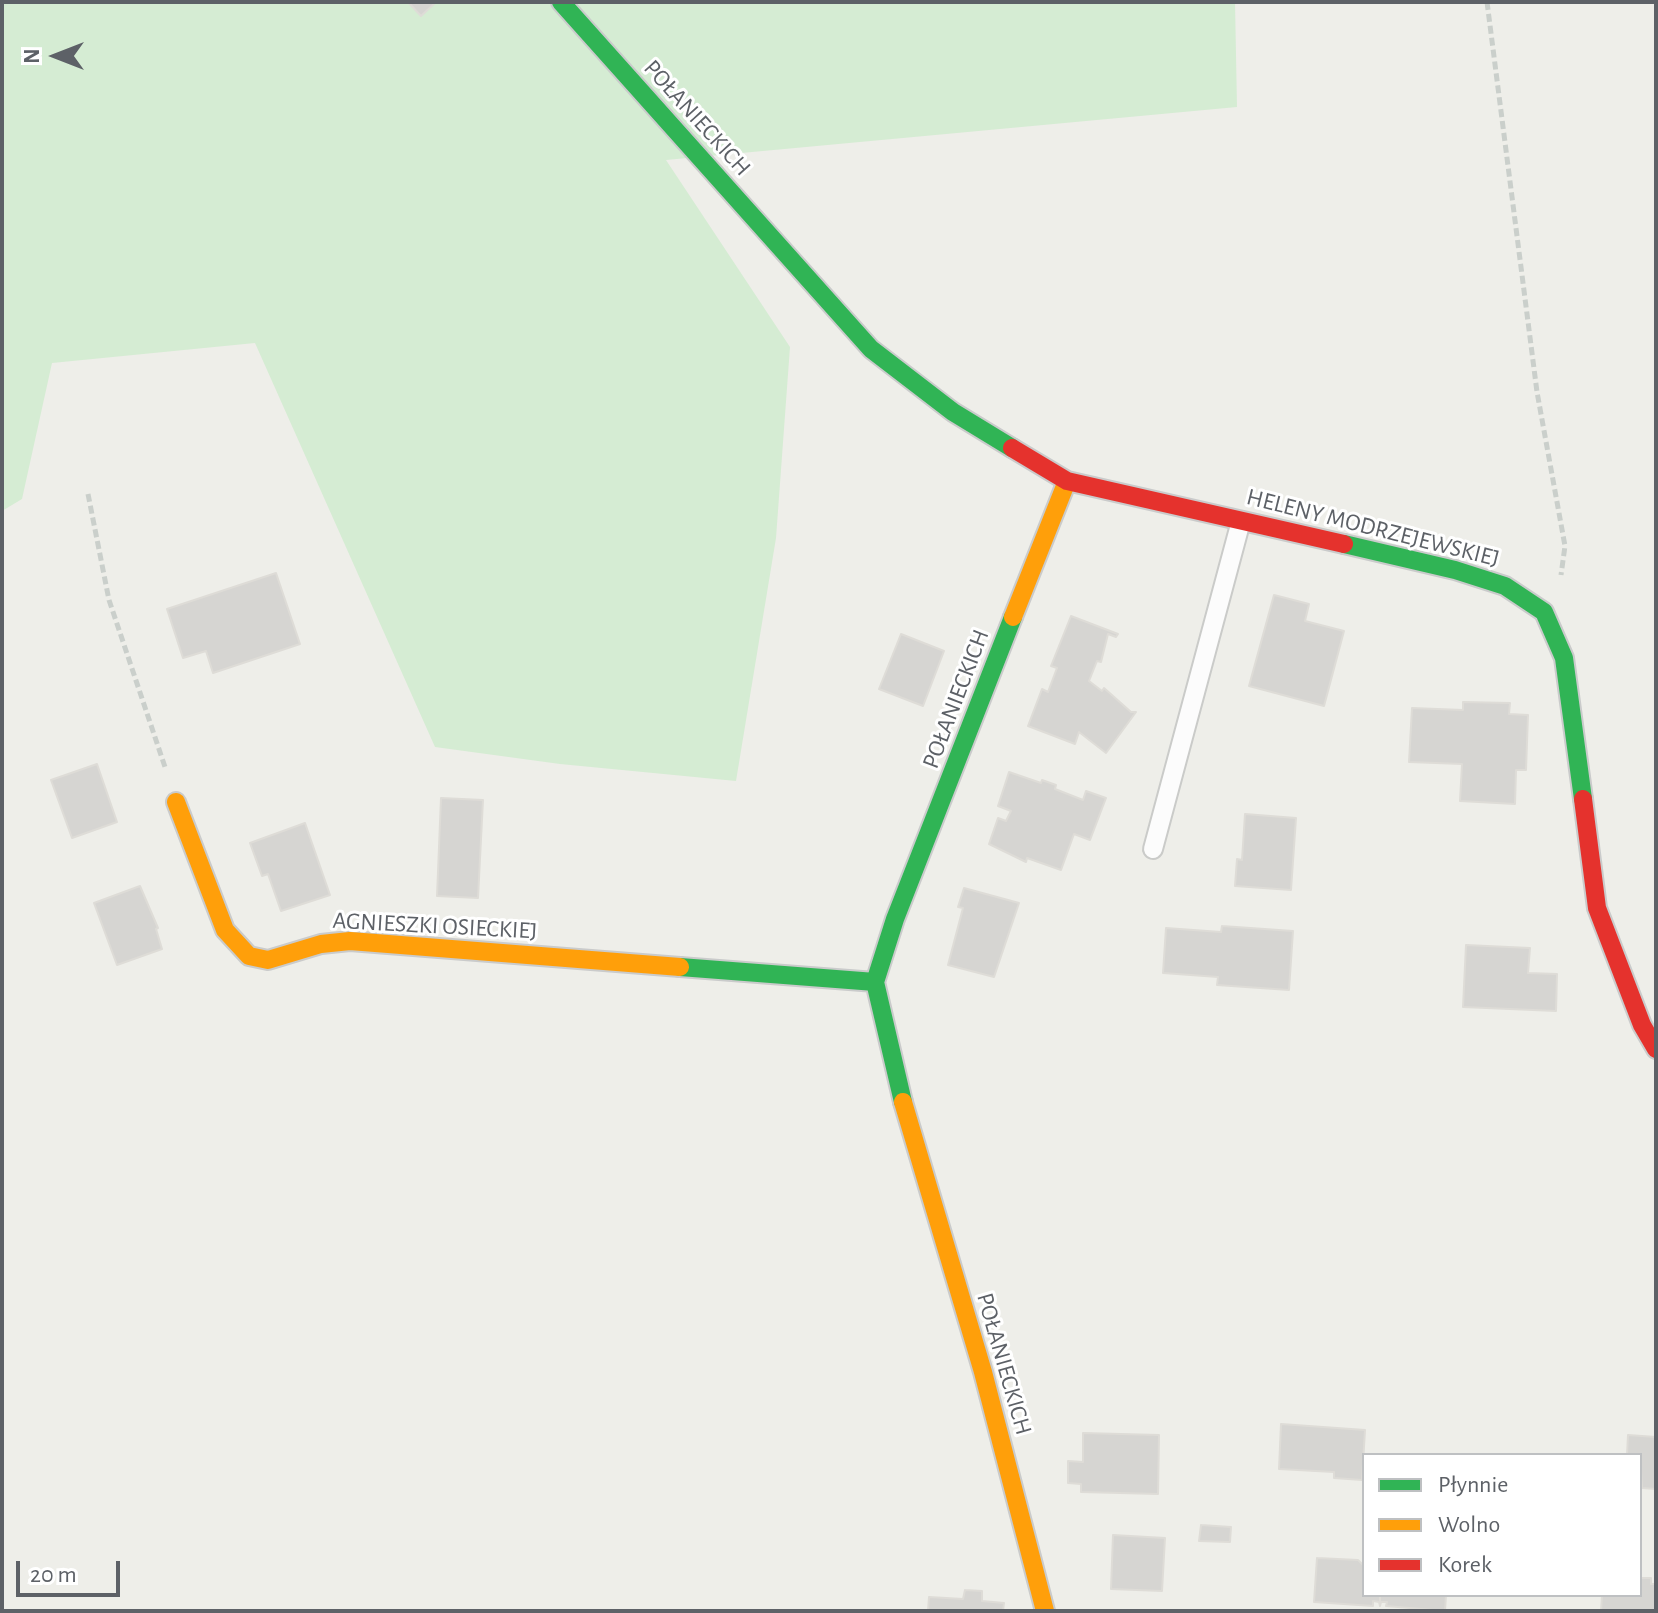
<!DOCTYPE html>
<html>
<head>
<meta charset="utf-8">
<style>
	body { margin:0 }
	#map { position:relative; width:1658px; height:1613px; overflow:hidden; background:#eeeee9; font-family:"Alegreya Sans",sans-serif }
	canvas { display:block }
	.frame { position:absolute; inset:0; border:4px solid #5d6167; pointer-events:none }
	.legend { position:absolute; left:1362px; top:1453px; width:280px; height:144px; box-sizing:border-box; background:#fff; border:2px solid #bec0c2; margin:0; padding:10px 14px; list-style:none; font-size:24px; color:#5d6167 }
	.legend li { display:flex; align-items:center; gap:16px; height:40px }
	.legend b { width:40px; border:2px solid #bec0c2 }
	.north { position:absolute; left:16px; top:16px; width:80px; height:80px; -webkit-text-stroke:6px #fff; paint-order:stroke; rotate:270deg; font-size:22px; font-weight:700; line-height:32px; text-align:center; color:#5d6167 }
	.north::after { content:''; display:block; margin:auto; width:28px; height:36px; background:#5d6167; clip-path:polygon(50% 0,100% 100%,50% 72%,0 100%) }
	.scale { position:absolute; left:16px; top:1561px; width:104px; height:36px; box-sizing:border-box; border:4px solid #5d6167; border-top:0; padding-left:10px; font-size:24px; line-height:28px; white-space:nowrap; color:#5d6167; -webkit-text-stroke:6px #fff; paint-order:stroke }
</style>
</head>
<body>
<div id="map">
<canvas width="1658" height="1613"></canvas>
<div class="frame"></div>
<ul class="legend">
<li><b style="height:10px;background:#30b455"></b>Płynnie</li>
<li><b style="height:10px;background:#ff9f0a"></b>Wolno</li>
<li><b style="height:10px;background:#e5322d"></b>Korek</li>
</ul>
<div class="north">N</div>
<div class="scale">20 m</div>
</div>
<script>
const context = document.querySelector('canvas').getContext('2d');
context.lineJoin = 'round';
function paint(path, color) { context.fillStyle = color; context.fill(path, 'evenodd'); }
const toPath = rows => new Path2D(rows.map(r => 'M' + r).join(''));
function trace(path, color, width, dash) { context.strokeStyle = color; context.lineWidth = width; context.lineCap = dash ? 'butt' : 'round'; context.setLineDash(dash || []); context.stroke(path); }
function write(font, color, halo, rows, align = 'center') {
  context.font = font + ' "Alegreya Sans",sans-serif'; context.lineWidth = 6; context.setLineDash([]); context.textBaseline = 'middle'; context.strokeStyle = halo; context.fillStyle = color; for (const [text, x, y, turn = 0] of rows) {
    context.save(); context.translate(x, y); context.rotate((+turn || 0) * Math.PI / 180); context.textAlign = isNaN(turn) ? turn : align; if (halo) context.strokeText(text, 0, 0); context.fillText(text, 0, 0); context.restore();
  }
}
paint(toPath([
	[2,2,1235,2,1237,107,666,160,790,347,776,538,736,781,560,764,435,747,255,343,52,363,22,499,2,511]
]), '#d5ecd3');
const building = toPath([
	[408,2,436,2,421,16,408,2],
	[276,573,300,644,213,673,206,651,183,658,167,609,276,573],
	[1274,595,1309,604,1305,621,1344,631,1324,706,1249,686,1274,595],
	[1071,616,1118,634,1116,637,1108,634,1101,662,1097,661,1089,681,1102,691,1104,688,1131,712,1136,712,1106,753,1079,732,1075,744,1028,726,1042,689,1048,692,1057,668,1051,666,1071,616],
	[901,634,944,651,923,706,879,689,901,634],
	[1463,702,1510,703,1509,714,1528,715,1526,770,1516,770,1515,804,1460,801,1462,764,1409,762,1412,708,1463,710,1463,702],
	[97,764,117,822,72,838,51,780,97,764],
	[1009,772,1041,783,1042,780,1056,785,1055,789,1083,800,1086,791,1106,798,1090,840,1074,834,1061,870,1027,858,1026,862,989,844,998,818,1006,821,1011,811,998,806,1009,772],
	[441,798,483,800,478,898,437,896,441,798],
	[1245,814,1296,818,1291,890,1235,886,1237,859,1242,860,1245,814],
	[305,823,330,895,281,911,268,874,262,876,250,843,305,823],
	[140,886,158,928,156,929,162,949,117,965,94,903,140,886],
	[964,888,1019,903,994,977,948,965,963,908,958,907,964,888],
	[1222,926,1293,931,1289,990,1217,985,1218,977,1163,973,1166,928,1221,932,1222,926],
	[1466,945,1530,948,1528,973,1557,974,1556,1011,1463,1007,1466,945],
	[1281,1424,1365,1430,1362,1480,1334,1478,1334,1472,1279,1469,1281,1424],
	[1083,1433,1159,1435,1158,1494,1081,1492,1081,1484,1068,1483,1068,1461,1083,1462,1083,1433],
	[1628,1435,1656,1437,1656,1489,1642,1488,1640,1455,1627,1455,1628,1435],
	[1201,1525,1231,1527,1230,1542,1199,1541,1201,1525],
	[1113,1535,1165,1538,1162,1591,1111,1589,1113,1535],
	[1317,1558,1358,1560,1364,1566,1364,1595,1380,1595,1380,1606,1379,1602,1373,1601,1373,1606,1314,1602,1317,1558],
	[1640,1578,1651,1578,1651,1584,1656,1584,1656,1611,1601,1611,1602,1595,1640,1595,1640,1578],
	[965,1590,982,1591,982,1601,1004,1603,1003,1611,928,1611,929,1597,963,1599,965,1590],
	[1380,1595,1446,1595,1445,1611,1386,1606,1387,1602,1381,1602,1380,1606,1380,1595]
]);
paint(building, '#d6d5d2');
trace(building, '#dedcd7', 2);
const lane = toPath([
	[1153,849,1241,521]
]);
const fast = toPath([
	[561,2,871,349,953,412,1012,448],
	[1344,544,1455,570,1505,586,1544,612,1564,658,1583,799],
	[680,967,875,982],
	[903,1102,875,982,895,919,1013,617]
]);
const slow = toPath([
	[1013,617,1067,481],
	[176,802,225,930,249,956,268,960,321,944,350,941,680,967],
	[903,1102,983,1372,1045,1611]
]);
const jam = toPath([
	[1012,448,1067,481,1344,544],
	[1583,799,1597,908,1642,1025,1656,1049]
]);
trace(lane, '#cacbc9', 22);
trace(fast, '#cacbcb', 22);
trace(slow, '#cacbcb', 22);
trace(jam, '#cacbcb', 22);
trace(toPath([
	[1487,2,1537,392,1565,546,1561,575],
	[88,494,109,600,165,767]
]), '#cacfcb', 5, [8, 4]);
trace(lane, '#fcfcfc', 18);
trace(fast, '#30b455', 18);
trace(slow, '#ff9f0a', 18);
trace(jam, '#e5322d', 18);
write('24px', '#5d6167', '#fff', [
	["POŁANIECKICH",697,118,48],
	["HELENY MODRZEJEWSKIEJ",1373,528,14],
	["POŁANIECKICH",956,699,-69],
	["AGNIESZKI OSIECKIEJ",435,926,3],
	["POŁANIECKICH",1004,1364,74]
]);
</script>
</body>
</html>
